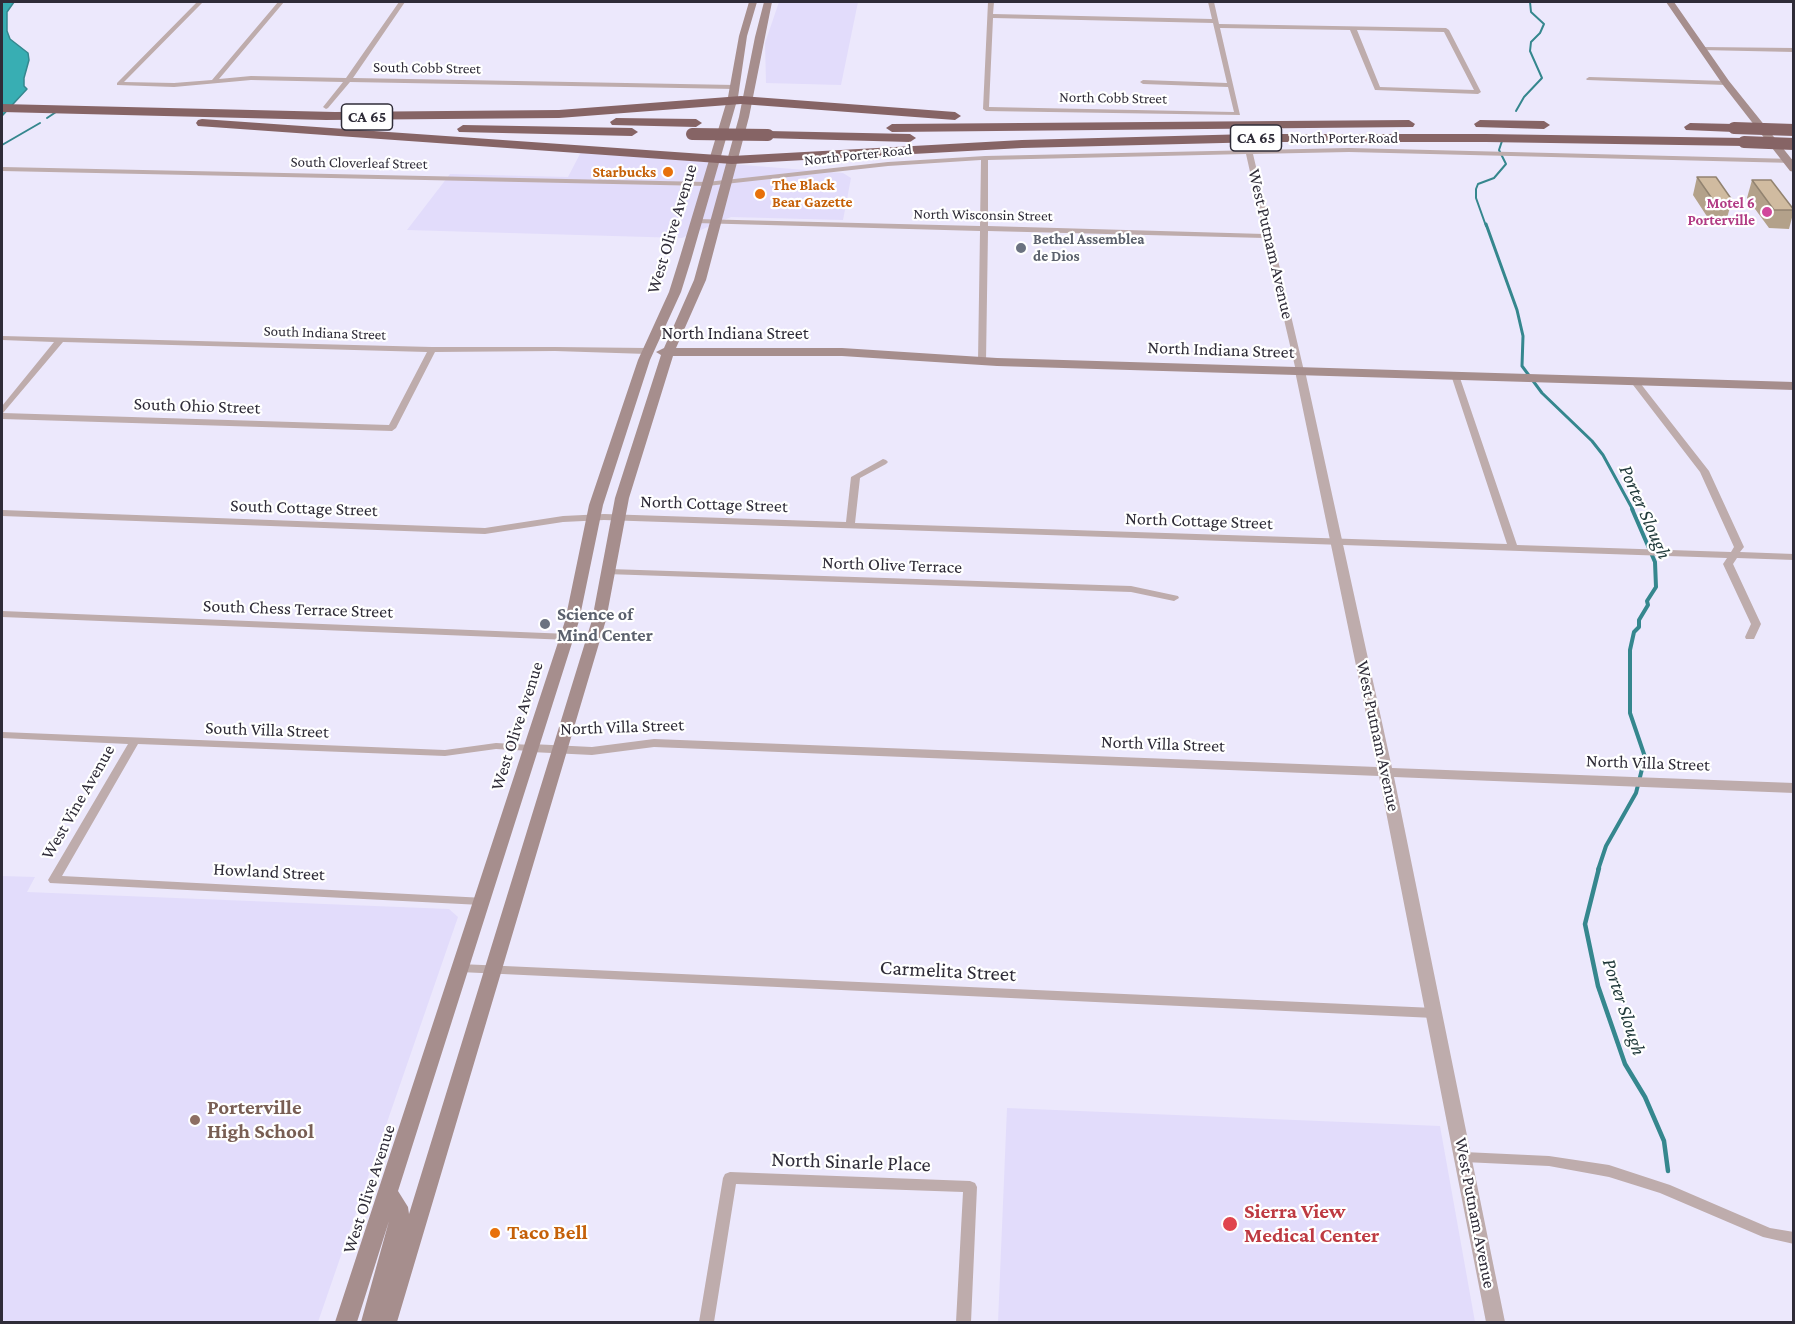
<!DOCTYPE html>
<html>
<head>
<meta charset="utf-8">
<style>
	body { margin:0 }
	#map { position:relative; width:1795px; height:1324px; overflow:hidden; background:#ece8fc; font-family:"Crimson Pro",serif }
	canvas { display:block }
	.frame { position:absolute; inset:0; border:3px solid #2f2c38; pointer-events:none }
</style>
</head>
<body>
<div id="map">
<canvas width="1795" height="1324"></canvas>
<div class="frame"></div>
</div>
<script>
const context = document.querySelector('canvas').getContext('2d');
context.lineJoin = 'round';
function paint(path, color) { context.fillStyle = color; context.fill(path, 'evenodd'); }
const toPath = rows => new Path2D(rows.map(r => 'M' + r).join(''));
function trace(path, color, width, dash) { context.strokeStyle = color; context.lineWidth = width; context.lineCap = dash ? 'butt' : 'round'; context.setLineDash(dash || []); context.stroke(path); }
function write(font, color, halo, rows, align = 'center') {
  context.font = font + ' "Crimson Pro",serif'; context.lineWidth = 4.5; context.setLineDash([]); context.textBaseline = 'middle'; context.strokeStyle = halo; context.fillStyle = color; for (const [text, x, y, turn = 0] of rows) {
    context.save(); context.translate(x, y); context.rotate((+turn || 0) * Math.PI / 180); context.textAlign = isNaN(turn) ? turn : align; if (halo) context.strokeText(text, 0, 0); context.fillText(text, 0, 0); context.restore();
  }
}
paint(toPath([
	[779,2,858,2,841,85,766,83,765,43],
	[581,152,843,173,851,178,843,220,731,217,682,238,407,230,450,174,568,177],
	[2,876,35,877,27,892,449,909,458,917,318,1322,2,1322],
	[1007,1108,1440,1126,1475,1322,998,1322]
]), '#e2dcfb');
const water = toPath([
	[2,2,14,2,7,12,7,31,10,39,28,53,29,60,24,78,24,86,27,89,2,116,2,2]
]);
paint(water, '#38aeb3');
trace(water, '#35878e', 1.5);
trace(toPath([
	[1516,111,1524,97,1542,78,1530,51,1531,42,1540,33,1544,24,1531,12,1530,2],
	[47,118,56,112],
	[2,145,40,123],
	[1486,226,1476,198,1476,189,1478,184,1494,178,1506,164,1499,150,1502,141]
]), '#35878e', 2);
trace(toPath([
	[1486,224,1517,310,1523,336,1522,366,1542,393,1592,441,1603,455,1633,510]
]), '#35878e', 3);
trace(toPath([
	[1598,870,1606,846,1636,793,1645,757,1630,713,1630,650,1634,632,1639,627,1639,620,1648,605,1647,601,1656,587,1655,562,1632,509]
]), '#35878e', 4);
trace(toPath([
	[1599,868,1585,924,1598,986,1625,1064,1645,1097,1664,1141,1668,1171]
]), '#35878e', 4.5);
paint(toPath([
	[197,2,203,2,124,82,174,83,212,80,278,2,284,2,219,79,251,76,346,78,399,2,405,2,353,78,735,85,738,87,735,89,350,82,328,108,326,109,323,107,343,82,251,80,174,87,117,85,117,83,197,2],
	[988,2,994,2,993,14,1212,19,1208,2,1214,2,1219,24,1446,28,1449,30,1481,92,1478,94,1375,90,1350,30,1220,28,1240,115,986,111,983,109,988,2],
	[993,18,1213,23,1227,83,1143,80,1140,82,1143,84,1228,87,1234,112,989,107,993,18],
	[1357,30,1444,32,1474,90,1380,87,1357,30],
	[1703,47,1794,48,1794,52,1701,50,1700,49,1703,47],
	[1589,77,1726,81,1729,83,1726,85,1587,80,1586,79,1589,77],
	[1349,148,1794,159,1794,163,1349,152,1253,154,1304,371,1300,374,1296,371,1265,238,988,231,986,361,982,364,978,361,980,231,696,223,692,221,696,219,980,226,981,160,888,166,707,186,2,171,2,167,707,182,888,162,985,156,1349,148],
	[1246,154,1264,234,988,226,988,160,1246,154],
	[2,336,432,347,555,347,647,348,651,351,647,354,555,351,435,352,396,428,392,431,2,419,2,406,54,342,2,340,2,336],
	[63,342,427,352,389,425,3,413,63,342],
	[1455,372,1459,375,1517,545,1731,552,1734,547,1700,472,1630,381,1634,378,1637,379,1709,471,1744,547,1740,552,1794,554,1794,560,1737,558,1733,564,1761,624,1754,639,1746,639,1745,637,1751,624,1723,564,1727,558,604,520,563,522,485,534,2,516,2,510,485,528,563,516,604,514,846,522,851,477,883,459,886,460,888,462,886,464,860,478,855,523,1507,544,1451,375,1455,372],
	[609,569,1131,586,1178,596,1179,598,1174,601,1131,592,606,574,604,572,609,569],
	[2,611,594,635,599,638,594,641,2,617,2,611],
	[2,732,445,750,496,743,531,745,537,748,531,751,496,749,445,756,138,744,62,876,485,898,487,901,485,904,481,905,50,883,48,880,128,744,2,738,2,732],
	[460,964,1434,1008,1439,1010,1440,1013,1439,1016,1434,1018,460,972,456,971,454,968,456,965,460,964],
	[1464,1152,1549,1156,1609,1165,1670,1185,1770,1228,1794,1232,1794,1244,1763,1237,1660,1193,1609,1177,1549,1166,1464,1162,1459,1161,1457,1157,1459,1153,1464,1152],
	[730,1172,970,1181,975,1183,977,1187,971,1322,956,1322,963,1192,736,1184,714,1322,699,1322,723,1178,725,1174,730,1172]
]), '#beacac');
paint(toPath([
	[1300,368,1305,371,1392,768,1794,783,1794,793,1394,777,1505,1322,1486,1322,1379,776,654,747,592,755,531,752,524,748,531,744,592,747,654,739,1377,767,1295,371,1300,368]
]), '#beacac');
paint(toPath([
	[749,2,757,2,747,36,738,97,691,260,681,292,650,360,603,505,579,621,398,1191,408,1207,409,1214,592,620,615,498,661,355,656,352,664,348,694,280,739,117,755,37,764,2,772,2,749,117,706,280,676,348,842,348,997,358,1794,382,1794,390,997,366,842,356,673,356,629,498,606,620,397,1322,361,1322,389,1221,357,1322,335,1322,565,621,589,505,638,360,669,292,679,260,728,97,739,36,749,2],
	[1666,2,1674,2,1729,81,1794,162,1794,172,1790,171,1723,85,1666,2]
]), '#a68e8d');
paint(toPath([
	[741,96,955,112,961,116,955,120,741,104,559,118,326,120,2,112,2,104,335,112,559,110,741,96],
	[616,118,696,119,702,123,696,127,612,125,610,122,616,118],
	[202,119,732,156,1022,140,1251,134,1486,134,1744,138,1750,142,1744,146,1486,142,1263,142,1022,148,732,164,198,126,196,123,198,120,202,119],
	[1409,120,1415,124,1413,127,892,132,886,128,892,124,1409,120],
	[1480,120,1544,121,1550,125,1544,129,1476,127,1474,124,1480,120],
	[1690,123,1734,124,1740,128,1734,132,1686,130,1684,127,1690,123],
	[463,125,632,128,638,132,632,136,459,132,457,129,463,125],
	[768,131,910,134,916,138,910,142,764,138,762,135,768,131]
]), '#866465');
trace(toPath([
	[1734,128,1794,130],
	[692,134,768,135],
	[1744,142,1794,144]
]), '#866465', 12);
paint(toPath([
	[1697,177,1732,200,1727,218,1708,218,1693,195],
	[1752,180,1794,210,1789,229,1769,228,1747,198]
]), '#b3a18a');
const building = toPath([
	[1697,177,1716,177,1732,200,1713,200,1697,177],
	[1752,180,1771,180,1794,210,1774,210,1752,180]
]);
paint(building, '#d0bba0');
trace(building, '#928370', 1.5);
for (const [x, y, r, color] of [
	[668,172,6,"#e8710a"],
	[760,194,6,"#e8710a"],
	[1767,212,6,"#d1479c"],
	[1021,248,6,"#6b7280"],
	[545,624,6,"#6b7280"],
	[195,1120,6,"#8d6e63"],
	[1230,1224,8,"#e0444e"],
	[495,1233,6,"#e8710a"]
]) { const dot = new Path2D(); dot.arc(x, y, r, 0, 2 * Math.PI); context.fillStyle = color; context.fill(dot); trace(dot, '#fff', 2); }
write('15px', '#2f2c38', '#fff', [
	["South Cobb Street",427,68,1],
	["North Cobb Street",1113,98,1],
	["North Porter Road",1344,138],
	["North Porter Road",858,155,-6],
	["South Cloverleaf Street",359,163,1],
	["North Wisconsin Street",983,215,1],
	["South Indiana Street",325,333,2]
]);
write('bold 15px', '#c56008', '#fff', [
	["Starbucks",656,172],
	["The Black",772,185,"left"],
	["Bear Gazette",772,202,"left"]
], 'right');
write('bold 15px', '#b23c85', '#fff', [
	["Motel 6",1755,203],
	["Porterville",1755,220]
], 'right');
write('bold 15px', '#5b616d', '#fff', [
	["Bethel Assemblea",1033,239],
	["de Dios",1033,256]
], 'left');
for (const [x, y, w] of [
	[367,117,51],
	[1256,138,51]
]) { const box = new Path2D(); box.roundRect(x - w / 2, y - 13, w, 26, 4.5); context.fillStyle = '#fff'; context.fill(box); trace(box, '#2f2c38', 1.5); }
write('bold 16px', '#2f2c38', null, [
	["CA 65",367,117],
	["CA 65",1256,138]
]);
write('18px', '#2f2c38', '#fff', [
	["West Olive Avenue",672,229,-73],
	["West Putnam Avenue",1271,244,77],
	["North Indiana Street",735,333],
	["North Indiana Street",1221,350,2],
	["South Ohio Street",197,406,2],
	["North Cottage Street",714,504,2],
	["South Cottage Street",304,508,2],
	["North Cottage Street",1199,521,2],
	["North Olive Terrace",892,565,2],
	["South Chess Terrace Street",298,609,2],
	["West Olive Avenue",517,726,-72],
	["North Villa Street",622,727,-2],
	["South Villa Street",267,730,2],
	["West Putnam Avenue",1378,736,78],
	["North Villa Street",1163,744,2],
	["North Villa Street",1648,763,2],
	["West Vine Avenue",78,802,-60],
	["Howland Street",269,872,3],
	["West Olive Avenue",369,1189,-72],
	["West Putnam Avenue",1475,1213,79]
]);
write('bold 18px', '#5b616d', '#fff', [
	["Science of",557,614],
	["Mind Center",557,635]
], 'left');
write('italic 20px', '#20393a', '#fff', [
	["Porter Slough",1645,512,66],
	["Porter Slough",1624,1007,72]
]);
write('21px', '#2f2c38', '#fff', [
	["Carmelita Street",948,971,3],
	["North Sinarle Place",851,1162,2]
]);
write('bold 21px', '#785e54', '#fff', [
	["Porterville",207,1108],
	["High School",207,1132]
], 'left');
write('bold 21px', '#be3a42', '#fff', [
	["Sierra View",1244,1212],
	["Medical Center",1244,1236]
], 'left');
write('bold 21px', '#c56008', '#fff', [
	["Taco Bell",507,1233]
], 'left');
</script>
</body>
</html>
